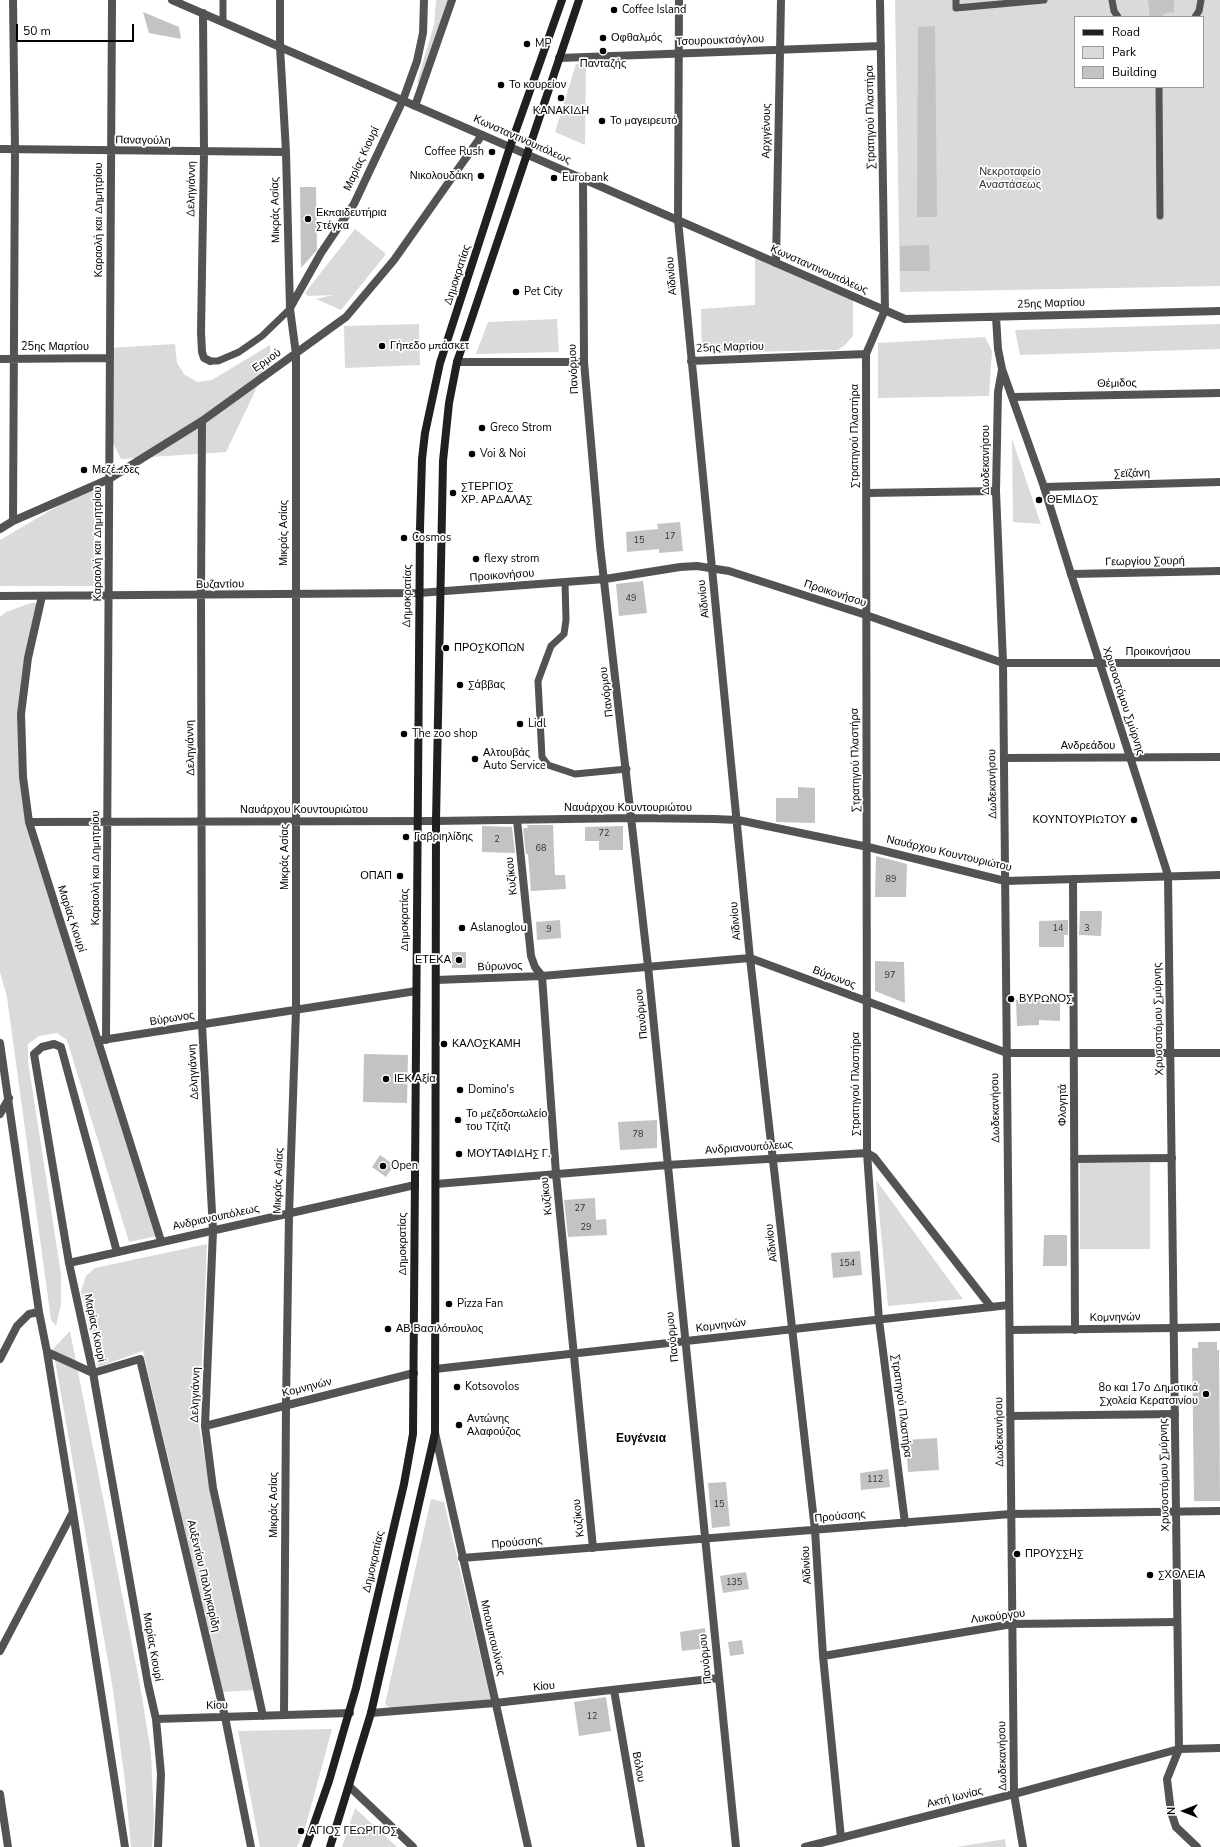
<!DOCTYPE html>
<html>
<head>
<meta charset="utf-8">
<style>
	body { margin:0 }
	#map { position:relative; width:1220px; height:1847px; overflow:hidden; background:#fff; font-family:"Nunito Sans",sans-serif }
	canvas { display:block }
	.legend { position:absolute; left:1074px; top:16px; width:130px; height:72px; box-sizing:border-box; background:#fff; border:1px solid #999; margin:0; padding:5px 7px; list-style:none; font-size:12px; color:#000 }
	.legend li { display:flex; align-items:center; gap:8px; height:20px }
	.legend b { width:20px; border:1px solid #999 }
	.north { position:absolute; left:1164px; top:1791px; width:40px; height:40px; -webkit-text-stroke:3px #fff; paint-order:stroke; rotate:270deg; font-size:11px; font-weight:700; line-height:16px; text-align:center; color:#000 }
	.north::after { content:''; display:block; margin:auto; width:14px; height:18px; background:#000; clip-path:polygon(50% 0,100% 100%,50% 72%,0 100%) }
	.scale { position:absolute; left:16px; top:24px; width:118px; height:18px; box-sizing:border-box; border:2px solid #000; border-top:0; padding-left:5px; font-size:12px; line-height:14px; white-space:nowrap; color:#000; -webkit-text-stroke:3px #fff; paint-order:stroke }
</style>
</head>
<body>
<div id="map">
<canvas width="1220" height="1847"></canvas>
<ul class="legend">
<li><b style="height:5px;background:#202020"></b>Road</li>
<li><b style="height:11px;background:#dadada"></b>Park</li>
<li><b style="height:11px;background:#c3c3c3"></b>Building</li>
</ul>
<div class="north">N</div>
<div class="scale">50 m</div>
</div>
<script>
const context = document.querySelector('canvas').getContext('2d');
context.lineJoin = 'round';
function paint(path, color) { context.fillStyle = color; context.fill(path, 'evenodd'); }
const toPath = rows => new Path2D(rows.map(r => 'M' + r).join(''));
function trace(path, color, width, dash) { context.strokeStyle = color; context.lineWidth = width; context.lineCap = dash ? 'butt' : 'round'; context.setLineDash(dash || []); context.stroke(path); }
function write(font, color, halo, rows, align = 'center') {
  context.font = font + ' "Nunito Sans",sans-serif'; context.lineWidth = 3.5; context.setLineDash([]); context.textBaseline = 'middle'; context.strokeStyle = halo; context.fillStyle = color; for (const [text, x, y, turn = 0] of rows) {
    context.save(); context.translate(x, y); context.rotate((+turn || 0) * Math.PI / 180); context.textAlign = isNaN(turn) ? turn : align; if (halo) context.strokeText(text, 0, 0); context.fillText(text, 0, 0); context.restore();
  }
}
paint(toPath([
	[436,0,449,0,422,84,417,82,434,25],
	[895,0,1220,0,1220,286,900,292],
	[1075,17,1203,17,1203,87,1075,87],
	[586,63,585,145,555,132,576,64],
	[355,229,386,254,341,310,316,299,333,295,308,296,305,293],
	[755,252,853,298,853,336,845,345,838,350,702,353,701,309,755,305],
	[557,319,559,352,476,354,488,322],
	[419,324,420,365,345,368,344,326],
	[1220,324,1220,349,1020,355,1015,330],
	[985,337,992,351,989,396,878,398,878,343],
	[175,344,177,363,185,375,197,382,212,380,270,345,271,358,226,452,121,459,109,435,110,348],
	[1012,439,1041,524,1013,522],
	[85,490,94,492,94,586,0,586,0,540],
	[31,603,39,603,25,666,24,803,157,1236,129,1242,67,1040,57,1033,39,1036,28,1044,28,1061,61,1274,61,1305,56,1326,51,1320,7,997,0,972,0,617,6,612],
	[1080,1163,1150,1163,1150,1249,1080,1249],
	[876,1180,963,1299,888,1306],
	[207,1244,199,1426,208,1477,255,1690,223,1692,143,1351,98,1367,81,1291,86,1276,95,1268],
	[70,1331,140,1685,151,1753,154,1819,152,1847,131,1847,125,1782,113,1690,53,1349],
	[431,1499,444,1502,491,1701,392,1709,385,1704],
	[332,1729,306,1825,297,1847,260,1847,238,1731],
	[355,1808,397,1847,398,1847,342,1847],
	[1005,1839,1006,1847,957,1847]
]), '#dadada');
paint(toPath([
	[1148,0,1174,0,1174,12,1166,13,1160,17,1150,17],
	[143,12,179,27,181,39,149,33],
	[935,26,937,217,917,217,918,27],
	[300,187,316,187,317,250,301,268],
	[929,245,930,271,900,271,900,246],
	[680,522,683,551,659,553,659,549,627,552,626,532,658,529,657,524],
	[643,581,647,613,619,616,616,584],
	[798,787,815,788,815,823,776,822,776,798,798,798],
	[527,825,553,825,555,875,565,875,566,889,531,891,528,854,526,854,523,828,528,828],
	[482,826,512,827,515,853,482,852],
	[623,826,623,850,599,850,599,841,585,841,585,827],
	[876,856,907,864,906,897,875,897],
	[1080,911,1102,911,1101,936,1079,935],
	[560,920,561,938,537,940,536,922],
	[1068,920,1068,935,1064,935,1064,947,1039,947,1039,921],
	[452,952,466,952,466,968,452,968],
	[875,961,904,962,905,1003,875,991],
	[1038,999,1060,1001,1060,1021,1039,1020,1039,1025,1017,1026,1016,1000],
	[364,1054,408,1055,407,1103,363,1102],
	[657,1120,657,1148,620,1150,618,1122],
	[380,1155,394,1165,386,1177,372,1167],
	[595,1198,596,1220,606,1219,607,1235,568,1237,564,1200],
	[1044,1235,1067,1235,1067,1266,1043,1266],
	[860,1251,862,1275,833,1278,831,1253],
	[1198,1342,1217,1342,1217,1350,1219,1350,1220,1501,1194,1501,1192,1348,1198,1348],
	[937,1438,939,1470,908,1472,906,1440],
	[888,1469,890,1487,861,1490,860,1473],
	[726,1482,730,1526,712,1528,708,1483],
	[746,1572,749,1589,723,1593,720,1576],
	[705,1628,707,1648,682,1651,680,1632],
	[742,1640,744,1654,730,1656,728,1642],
	[606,1697,611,1731,579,1736,574,1702]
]), '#c3c3c3');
trace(toPath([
	[223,0,223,22],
	[956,0,956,8,1044,0],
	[1112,0,1114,11,1118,17],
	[1195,17,1199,11,1201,0],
	[1159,87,1160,216],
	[210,361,218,361,239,352,262,336,290,309],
	[565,582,566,620,564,634,551,646,538,681,542,757,548,765,575,774,627,769]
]), '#535353', 7);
trace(toPath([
	[1174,1328,1220,1327]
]), '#535353', 8);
trace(toPath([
	[280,0,280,47,286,152,290,309,296,354,296,1010,289,1214,286,1405,284,1715],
	[679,0,678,220,750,958,815,1530,823,1656,841,1838],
	[880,0,885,310,866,354,867,1153,879,1320,905,1523],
	[203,13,204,152,201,332,202,352,204,358,210,361],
	[559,58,881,46],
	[415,106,452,0],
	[0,149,286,152],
	[583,179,584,362,600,546,648,966,736,1847],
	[776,263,781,0],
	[290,308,321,253,354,204,403,100,417,61,423,33,424,0],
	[0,359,110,358],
	[691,361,866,354],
	[457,362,584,362],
	[1014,397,1220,393],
	[202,421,201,596,202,1025,213,1231,205,1426,213,1488,263,1716],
	[1044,487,1220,482],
	[867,493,996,491],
	[13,521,15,149,13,0],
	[0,529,13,521,109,479,202,421,346,317,394,260,482,135],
	[1071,574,1220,571],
	[0,596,419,593,605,579,680,567,697,566,729,571,866,615,1003,663,1220,663],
	[42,596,28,658,21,714,23,777,29,822,161,1241],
	[1004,758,1220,757],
	[517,820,531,956,535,967,542,976,556,1174,593,1548],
	[29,822,436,821,632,818,714,819,738,820,868,847,1005,881,1220,875],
	[1073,879,1075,1330],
	[436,980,542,976,750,958,1007,1053,1220,1053],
	[102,1040,416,991],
	[106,1040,112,0],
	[0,1043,39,1312,47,1352,73,1512,125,1847],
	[0,1114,9,1098],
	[1074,1159,1172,1158],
	[436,1184,667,1165,867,1153,874,1157,991,1307],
	[117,1252,61,1047,54,1044,42,1047,34,1054,69,1263,93,1373,148,1684,156,1719,161,1774,158,1847],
	[69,1263,415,1185],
	[1010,1330,1174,1328],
	[47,1352,93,1373,140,1359,225,1717,251,1847],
	[0,1359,17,1326,29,1314,39,1312],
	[435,1369,1009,1305],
	[1010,1416,1175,1414],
	[205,1426,414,1373],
	[435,1433,528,1847],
	[462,1558,1011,1514,1220,1511],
	[0,1651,73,1512],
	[823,1656,1012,1624,1177,1622],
	[614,1690,641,1847],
	[371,1713,495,1703,719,1678],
	[156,1719,350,1713],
	[350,1787,413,1847],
	[0,1794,8,1847],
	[1014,1794,1023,1847],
	[1197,1847,1176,1827,1171,1812,1167,1779,1179,1749,1220,1748]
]), '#535353', 8);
trace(toPath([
	[172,0,905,319,1220,311],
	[1002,370,998,392,996,491,1003,663,1014,1794],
	[805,1847,1014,1794,1179,1749,1168,875,1071,574,1044,487,1002,369,998,349,996,317]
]), '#535353', 8);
trace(toPath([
	[306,1847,329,1781,356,1688,404,1484,413,1434,420,528,422,459,425,433,440,363,510,147,562,0],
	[330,1847,371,1713,435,1433,436,821,443,461,449,403,457,362,579,0]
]), '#202020', 8);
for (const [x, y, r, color] of [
	[614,10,4,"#000"],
	[603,38,4,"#000"],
	[527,44,4,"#000"],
	[603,51,4,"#000"],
	[501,85,4,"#000"],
	[561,98,4,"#000"],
	[602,121,4,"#000"],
	[492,152,4,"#000"],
	[481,176,4,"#000"],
	[554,178,4,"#000"],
	[308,219,4,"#000"],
	[516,292,4,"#000"],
	[382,346,4,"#000"],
	[482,428,4,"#000"],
	[472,454,4,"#000"],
	[84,470,4,"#000"],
	[453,493,4,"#000"],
	[1039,500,4,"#000"],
	[404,538,4,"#000"],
	[476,559,4,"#000"],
	[446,648,4,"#000"],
	[460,685,4,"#000"],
	[520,724,4,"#000"],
	[404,734,4,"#000"],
	[475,759,4,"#000"],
	[1134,820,4,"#000"],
	[406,837,4,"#000"],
	[400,876,4,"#000"],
	[462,928,4,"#000"],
	[459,960,4,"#000"],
	[1011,999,4,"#000"],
	[444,1044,4,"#000"],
	[386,1079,4,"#000"],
	[460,1090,4,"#000"],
	[458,1120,4,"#000"],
	[459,1154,4,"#000"],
	[383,1166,4,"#000"],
	[449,1304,4,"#000"],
	[388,1329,4,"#000"],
	[457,1387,4,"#000"],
	[1206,1394,4,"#000"],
	[459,1425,4,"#000"],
	[1017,1554,4,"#000"],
	[1150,1575,4,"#000"],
	[301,1831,4,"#000"]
]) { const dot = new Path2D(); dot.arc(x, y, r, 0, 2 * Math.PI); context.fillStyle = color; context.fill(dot); trace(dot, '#fff', 1.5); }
write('9px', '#313131', null, [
	["17",670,537],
	["15",639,541],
	["49",631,599],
	["72",604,834],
	["2",497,840],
	["68",541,849],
	["89",891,880],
	["14",1058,929],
	["3",1087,929],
	["9",549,930],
	["97",890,976],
	["78",638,1135],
	["27",580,1209],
	["29",586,1228],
	["154",847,1264],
	["112",875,1480],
	["15",719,1505],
	["135",734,1583],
	["12",592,1717]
]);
write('11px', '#000', '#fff', [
	["Coffee Island",622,10],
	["Οφθαλμός",611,38],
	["MP",535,44],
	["Πανταζής",603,64,"center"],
	["Το κουρείον",509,85],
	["ΚΑΝΑΚΙΔΗ",561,111,"center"],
	["Το μαγειρευτό",610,121],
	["Coffee Rush",484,152,"right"],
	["Νικολουδάκη",473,176,"right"],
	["Eurobank",562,178],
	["Εκπαιδευτήρια",316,213],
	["Στέγκα",316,226],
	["Pet City",524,292],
	["Γήπεδο μπάσκετ",390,346],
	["Greco Strom",490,428],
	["Voi & Noi",480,454],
	["Μεζέ...δες",92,470],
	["ΣΤΕΡΓΙΟΣ",461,487],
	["ΧΡ. ΑΡΔΑΛΑΣ",461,500],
	["ΘΕΜΙΔΟΣ",1047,500],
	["Cosmos",412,538],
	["flexy strom",484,559],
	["ΠΡΟΣΚΟΠΩΝ",454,648],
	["Σάββας",468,685],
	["Lidl",528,724],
	["The zoo shop",412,734],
	["Αλτουβάς",483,753],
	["Auto Service",483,766],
	["ΚΟΥΝΤΟΥΡΙΩΤΟΥ",1126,820,"right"],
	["Γαβριηλίδης",414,837],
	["ΟΠΑΠ",392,876,"right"],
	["Aslanoglou",470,928],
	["ΕΤΕΚΑ",451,960,"right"],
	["ΒΥΡΩΝΟΣ",1019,999],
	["ΚΑΛΟΣΚΑΜΗ",452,1044],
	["ΙΕΚ Αξία",394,1079],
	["Domino's",468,1090],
	["Το μεζεδοπωλείο",466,1114],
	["του Τζίτζι",466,1127],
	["ΜΟΥΤΑΦΙΔΗΣ Γ.",467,1154],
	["Open",391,1166],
	["Pizza Fan",457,1304],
	["ΑΒ Βασιλόπουλος",396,1329],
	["Kotsovolos",465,1387],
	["8ο και 17ο Δημοτικά",1198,1388,"right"],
	["Σχολεία Κερατσινίου",1198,1401,"right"],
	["Αντώνης",467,1419],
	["Αλαφούζος",467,1432],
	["ΠΡΟΥΣΣΗΣ",1025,1554],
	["ΣΧΟΛΕΙΑ",1158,1575],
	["ΑΓΙΟΣ ΓΕΩΡΓΙΟΣ",309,1831]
], 'left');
write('11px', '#000', '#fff', [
	["Τσουρουκτσόγλου",720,41,-2],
	["Στρατηγού Πλαστήρα",871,117,-91],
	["Αρχιγένους",767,131,-89],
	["Κωνσταντινουπόλεως",522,140,24],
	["Παναγούλη",143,141,1],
	["Μαρίας Κιουρί",362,159,-65],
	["Δεληγιάννη",192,189,-89],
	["Μικράς Ασίας",276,210,-91],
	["Καραολή και Δημητρίου",99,220,-90],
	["Κωνσταντινουπόλεως",819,270,24],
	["Δημοκρατίας",458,275,-72],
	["Αϊδινίου",672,276,-95],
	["25ης Μαρτίου",1051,304,-2],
	["25ης Μαρτίου",55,347],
	["25ης Μαρτίου",730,348,-2],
	["Ερμού",267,361,-35],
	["Πανόρμου",574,369,-93],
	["Θέμιδος",1117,384,-1],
	["Στρατηγού Πλαστήρα",855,436,-90],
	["Δωδεκανήσου",986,460,-90],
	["Σεϊζάνη",1132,474,-2],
	["Μικράς Ασίας",284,533,-90],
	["Καραολή και Δημητρίου",98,544,-90],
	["Γεωργίου Σουρή",1145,562,-1],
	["Προικονήσου",502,576,-4],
	["Βυζαντίου",220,585,-1],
	["Προικονήσου",835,594,18],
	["Δημοκρατίας",408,596,-89],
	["Αϊδινίου",704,599,-96],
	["Προικονήσου",1158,652],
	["Πανόρμου",607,692,-97],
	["Χρυσοστόμου Σμύρνης",1123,701,72],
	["Ανδρεάδου",1088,746],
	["Δεληγιάννη",191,748,-91],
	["Στρατηγού Πλαστήρα",856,760,-91],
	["Δωδεκανήσου",993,784,-91],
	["Ναυάρχου Κουντουριώτου",628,808],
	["Ναυάρχου Κουντουριώτου",304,810],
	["Ναυάρχου Κουντουριώτου",949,854,13],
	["Μικράς Ασίας",285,857,-90],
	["Καραολή και Δημητρίου",96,868,-90],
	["Κυζίκου",512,876,-96],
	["Μαρίας Κιουρί",71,919,72],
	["Δημοκρατίας",405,920,-90],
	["Αϊδινίου",736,921,-95],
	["Βύρωνος",500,967,-2],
	["Βύρωνος",834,978,21],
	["Πανόρμου",642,1014,-96],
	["Βύρωνος",172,1019,-9],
	["Χρυσοστόμου Σμύρνης",1159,1019,-91],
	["Δεληγιάννη",194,1072,-93],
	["Στρατηγού Πλαστήρα",856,1084,-90],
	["Φλογητά",1063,1105,-90],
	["Δωδεκανήσου",996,1108,-91],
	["Ανδριανουπόλεως",749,1148,-4],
	["Μικράς Ασίας",279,1181,-88],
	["Κυζίκου",547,1196,-96],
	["Ανδριανουπόλεως",216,1218,-12],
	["Αϊδινίου",772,1243,-97],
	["Δημοκρατίας",403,1244,-90],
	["Κομνηνών",1115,1318,-1],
	["Κομνηνών",721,1326,-7],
	["Μαρίας Κιουρί",94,1328,78],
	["Πανόρμου",673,1337,-96],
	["Κομνηνών",307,1388,-14],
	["Δεληγιάννη",196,1395,-88],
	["Στρατηγού Πλαστήρα",901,1406,83],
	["Δωδεκανήσου",1000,1432,-91],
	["Χρυσοστόμου Σμύρνης",1165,1475,-91],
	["Μικράς Ασίας",274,1505,-90],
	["Προύσσης",840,1517,-5],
	["Κυζίκου",579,1518,-96],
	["Προύσσης",517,1543,-5],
	["Δημοκρατίας",374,1562,-77],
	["Αϊδινίου",807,1565,-93],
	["Αυξεντίου Παλληκαρίδη",203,1576,77],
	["Λυκούργου",998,1617,-7],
	["Μπουμπουλίνας",492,1638,77],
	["Μαρίας Κιουρί",152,1647,80],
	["Πανόρμου",706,1659,-96],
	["Κίου",544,1687,-6],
	["Κίου",217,1706,-2],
	["Δωδεκανήσου",1003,1756,-91],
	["Βόλου",638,1767,80],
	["Ακτή Ιωνίας",955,1798,-14]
]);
write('11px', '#313131', '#fff', [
	["Νεκροταφείο",1010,172],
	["Αναστάσεως",1010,185]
]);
write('bold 12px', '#000', '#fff', [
	["Ευγένεια",641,1439]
]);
</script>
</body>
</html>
